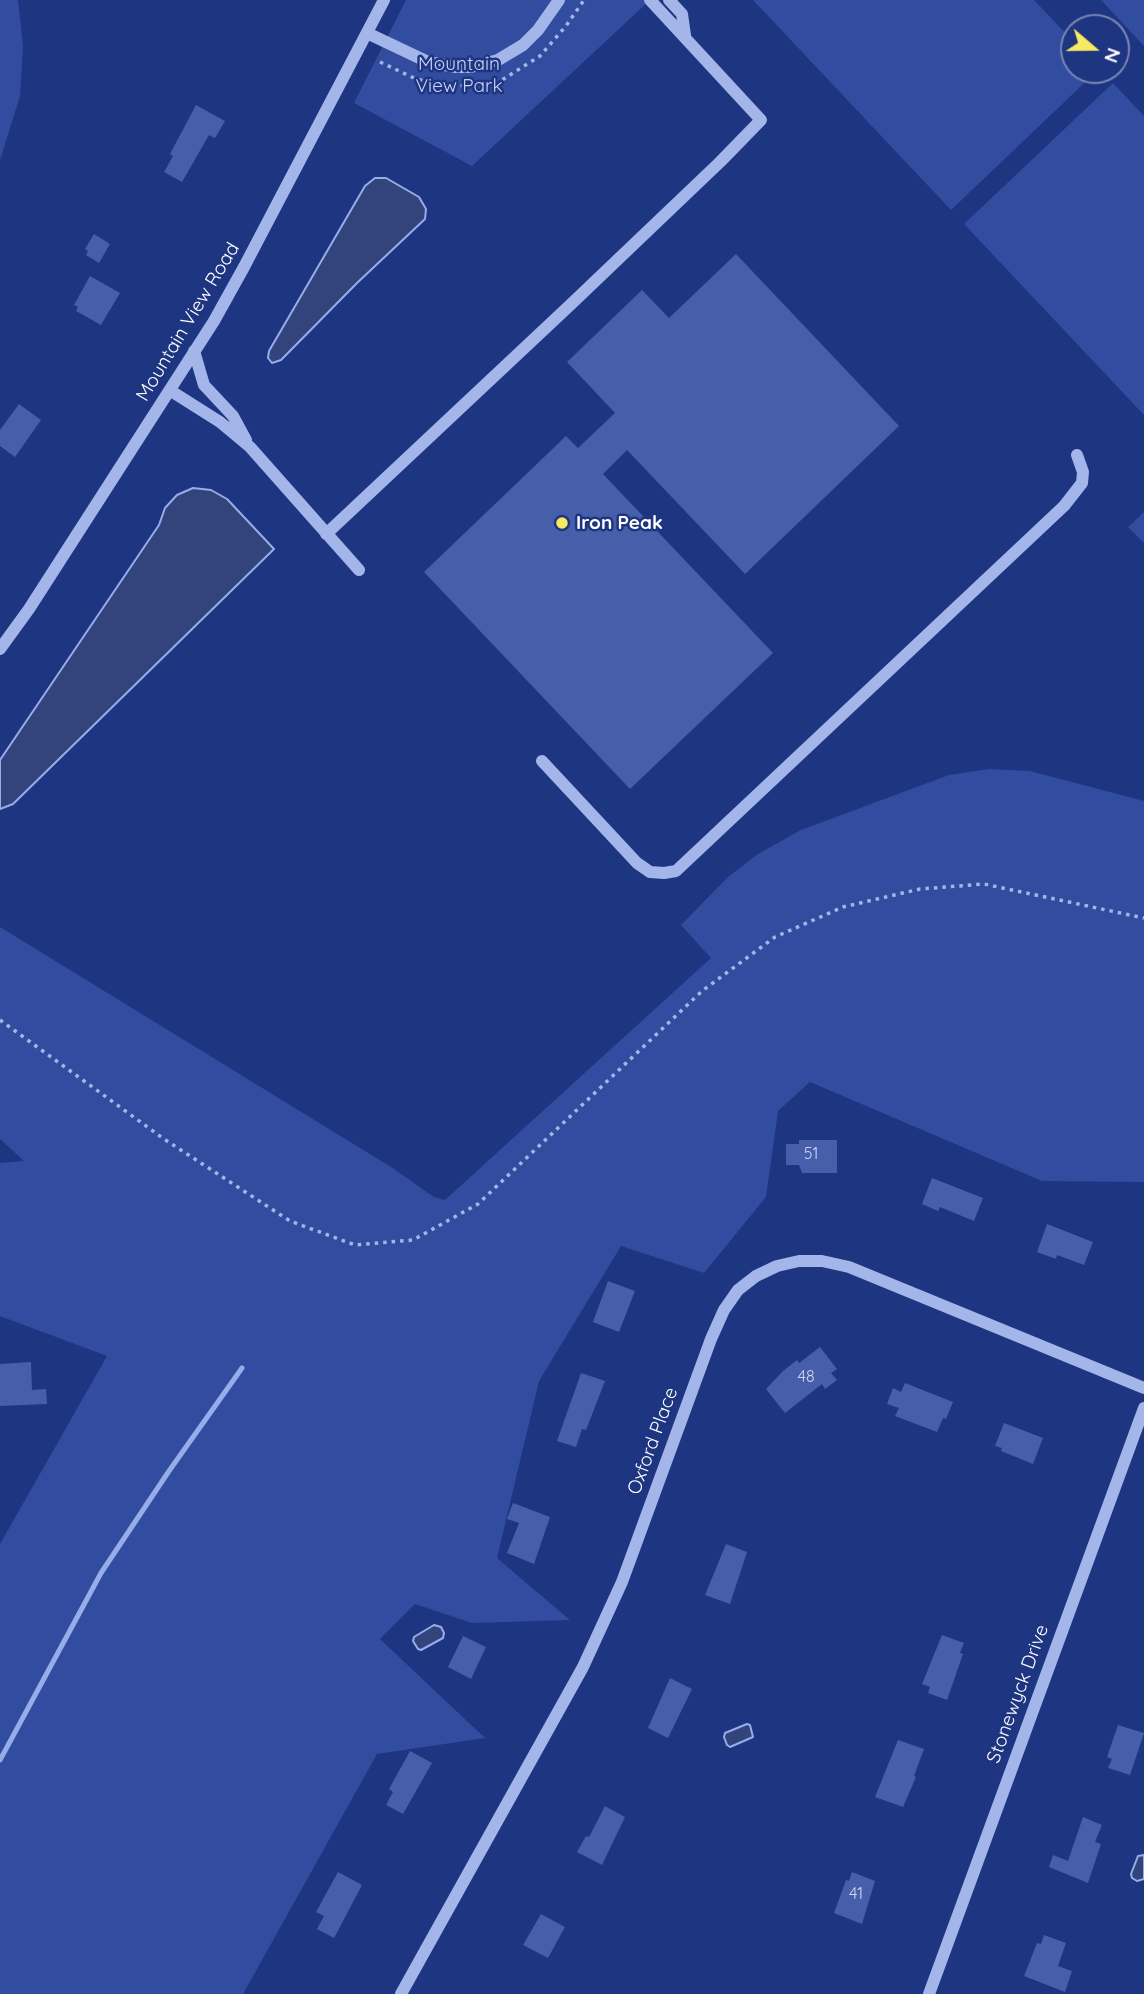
<!DOCTYPE html>
<html>
<head>
<meta charset="utf-8">
<style>
	body { margin:0 }
	#map { position:relative; width:1144px; height:1994px; overflow:hidden; background:#1e3581; font-family:Quicksand,sans-serif }
	canvas { display:block }
	.north { position:absolute; left:1060px; top:14px; width:70px; height:70px; box-sizing:border-box; background:#1e3581; border:2px solid #7886b3; border-radius:50%; rotate:110deg; font-size:19px; font-weight:700; line-height:28px; text-align:center; color:#fff }
	.north::after { content:''; display:block; margin:auto; width:24px; height:32px; background:#f7ea63; clip-path:polygon(50% 0,100% 100%,50% 72%,0 100%) }
</style>
</head>
<body>
<div id="map">
<canvas width="1144" height="1994"></canvas>
<div class="north">N</div>
</div>
<script>
const context = document.querySelector('canvas').getContext('2d');
context.lineJoin = 'round';
function paint(path, color) { context.fillStyle = color; context.fill(path, 'evenodd'); }
const toPath = rows => new Path2D(rows.map(r => 'M' + r).join(''));
function trace(path, color, width, dash) { context.strokeStyle = color; context.lineWidth = width; context.lineCap = dash ? 'butt' : 'round'; context.setLineDash(dash || []); context.stroke(path); }
function write(font, color, halo, rows, align = 'center') {
  context.font = font + ' Quicksand,sans-serif'; context.lineWidth = 5; context.setLineDash([]); context.textBaseline = 'middle'; context.strokeStyle = halo; context.fillStyle = color; for (const [text, x, y, turn = 0] of rows) {
    context.save(); context.translate(x, y); context.rotate((+turn || 0) * Math.PI / 180); context.textAlign = isNaN(turn) ? turn : align; if (halo) context.strokeText(text, 0, 0); context.fillText(text, 0, 0); context.restore();
  }
}
paint(toPath([
	[0,0,18,0,23,46,20,96,0,160],
	[406,0,650,0,472,166,354,103],
	[753,0,1034,0,1074,42,1074,70,1098,70,951,210],
	[1101,0,1144,0,1144,46],
	[1113,83,1144,116,1144,415,964,224],
	[1144,512,1144,543,1128,527],
	[989,769,1030,771,1144,801,1144,1182,1042,1181,810,1082,778,1111,766,1197,704,1273,621,1246,539,1381,497,1558,570,1620,472,1623,415,1604,380,1639,485,1738,377,1754,243,1994,0,1994,0,1544,107,1356,0,1316,0,1163,24,1161,0,1139,0,927,391,1167,434,1197,445,1200,711,958,681,925,728,877,758,854,801,830,949,775]
]), '#324d9f');
const water = toPath([
	[375,178,386,178,419,197,426,209,425,219,357,283,281,360,272,363,268,358,269,351,365,186,375,178],
	[193,488,211,490,227,499,274,549,13,804,0,809,0,760,159,525,165,508,177,495,193,488],
	[434,1625,441,1627,444,1633,443,1638,421,1650,418,1649,413,1641,414,1637,434,1625],
	[747,1724,750,1725,753,1737,730,1747,727,1745,724,1737,725,1733,747,1724],
	[1144,1855,1144,1879,1137,1881,1132,1878,1131,1874,1138,1856,1144,1855]
]);
paint(water, '#33447d');
trace(water, '#97adea', 2);
trace(toPath([
	[0,1760,101,1573,169,1471,242,1368]
]), '#97adea', 5);
paint(toPath([
	[196,105,225,121,215,138,209,135,182,182,164,172,173,156,170,154],
	[94,234,110,244,99,263,86,255,88,251,85,249],
	[736,254,899,426,745,574,627,450,603,474,773,653,630,789,424,572,566,436,578,448,615,413,567,362,642,290,669,318],
	[90,276,120,293,101,325,76,311,78,307,74,305],
	[19,404,41,420,15,457,0,446,0,430],
	[799,1140,837,1140,837,1173,802,1173,799,1165,786,1165,786,1144,799,1144],
	[932,1178,983,1198,974,1221,940,1207,938,1211,922,1204],
	[1047,1224,1093,1242,1084,1265,1057,1255,1056,1259,1037,1252],
	[608,1281,635,1291,619,1332,593,1322],
	[820,1347,837,1369,831,1373,837,1380,825,1389,822,1384,785,1413,766,1389,783,1371,797,1360,799,1363],
	[31,1362,32,1390,46,1389,47,1404,0,1406,0,1364],
	[581,1373,605,1381,586,1430,582,1429,576,1447,557,1441],
	[905,1383,953,1402,946,1419,943,1418,937,1432,895,1416,899,1408,887,1404,893,1388,901,1392],
	[1004,1423,1043,1438,1033,1464,1001,1451,1002,1448,995,1446],
	[513,1503,550,1517,534,1564,507,1553,519,1523,507,1519],
	[726,1544,747,1552,730,1604,705,1595],
	[942,1635,964,1643,960,1653,963,1654,947,1700,928,1693,930,1687,922,1684],
	[463,1636,486,1647,471,1679,448,1667],
	[670,1678,692,1689,668,1738,648,1728],
	[1118,1725,1144,1733,1130,1775,1108,1768,1112,1759,1107,1757],
	[898,1740,924,1749,914,1776,916,1777,903,1807,875,1797],
	[410,1751,432,1763,403,1814,386,1805,393,1792,389,1789],
	[605,1806,625,1817,602,1865,577,1852,586,1836,589,1837],
	[1083,1817,1102,1825,1095,1842,1101,1844,1088,1883,1049,1867,1053,1855,1068,1861],
	[338,1872,362,1885,334,1938,317,1929,324,1916,316,1912],
	[852,1872,875,1881,862,1924,834,1913,846,1880,849,1881],
	[541,1914,565,1927,548,1958,523,1945],
	[1044,1935,1066,1943,1058,1966,1072,1971,1065,1992,1024,1976,1037,1943,1041,1944]
]), '#475faa');
trace(toPath([
	[380,62,414,78,431,83,466,86,502,80,540,56,566,26,584,0],
	[0,1020,164,1139,290,1221,355,1245,413,1240,478,1204,702,991,775,937,843,907,920,889,984,884,1144,918]
]), '#a4b5e9', 3.5, [3.5, 5]);
trace(toPath([
	[669,0,682,14,685,35],
	[367,33,428,62,456,67,471,67,498,60,523,45,538,30,559,0],
	[194,351,204,385,233,416,246,440],
	[171,391,220,422,250,447,359,570],
	[326,534,570,305,720,162,761,120,650,0],
	[0,649,29,609,214,321,244,267,384,0],
	[542,761,637,863,650,872,664,873,676,871,1064,506,1082,483,1083,472,1077,455],
	[401,1994,583,1667,622,1582,711,1339,724,1310,738,1290,756,1276,777,1266,799,1261,822,1261,849,1267,1144,1388],
	[929,1994,1144,1408]
]), '#a4b5e9', 12);
for (const [x, y, r, color] of [
	[562,523,7,"#f7ea63"]
]) { const dot = new Path2D(); dot.arc(x, y, r, 0, 2 * Math.PI); context.fillStyle = color; context.fill(dot); trace(dot, '#1e3581', 2.5); }
write('16px', '#d1d7ea', null, [
	["51",811,1154],
	["48",806,1377],
	["41",856,1894]
]);
write('19px', '#c8d3f6', '#1e3581', [
	["Mountain",459,64],
	["View Park",459,86]
]);
write('19px', '#fff', '#1e3581', [
	["Mountain View Road",188,322,-59],
	["Oxford Place",653,1441,-70],
	["Stonewyck Drive",1018,1694,-70]
]);
write('bold 19px', '#fff', '#1e3581', [
	["Iron Peak",576,523]
], 'left');
</script>
</body>
</html>
